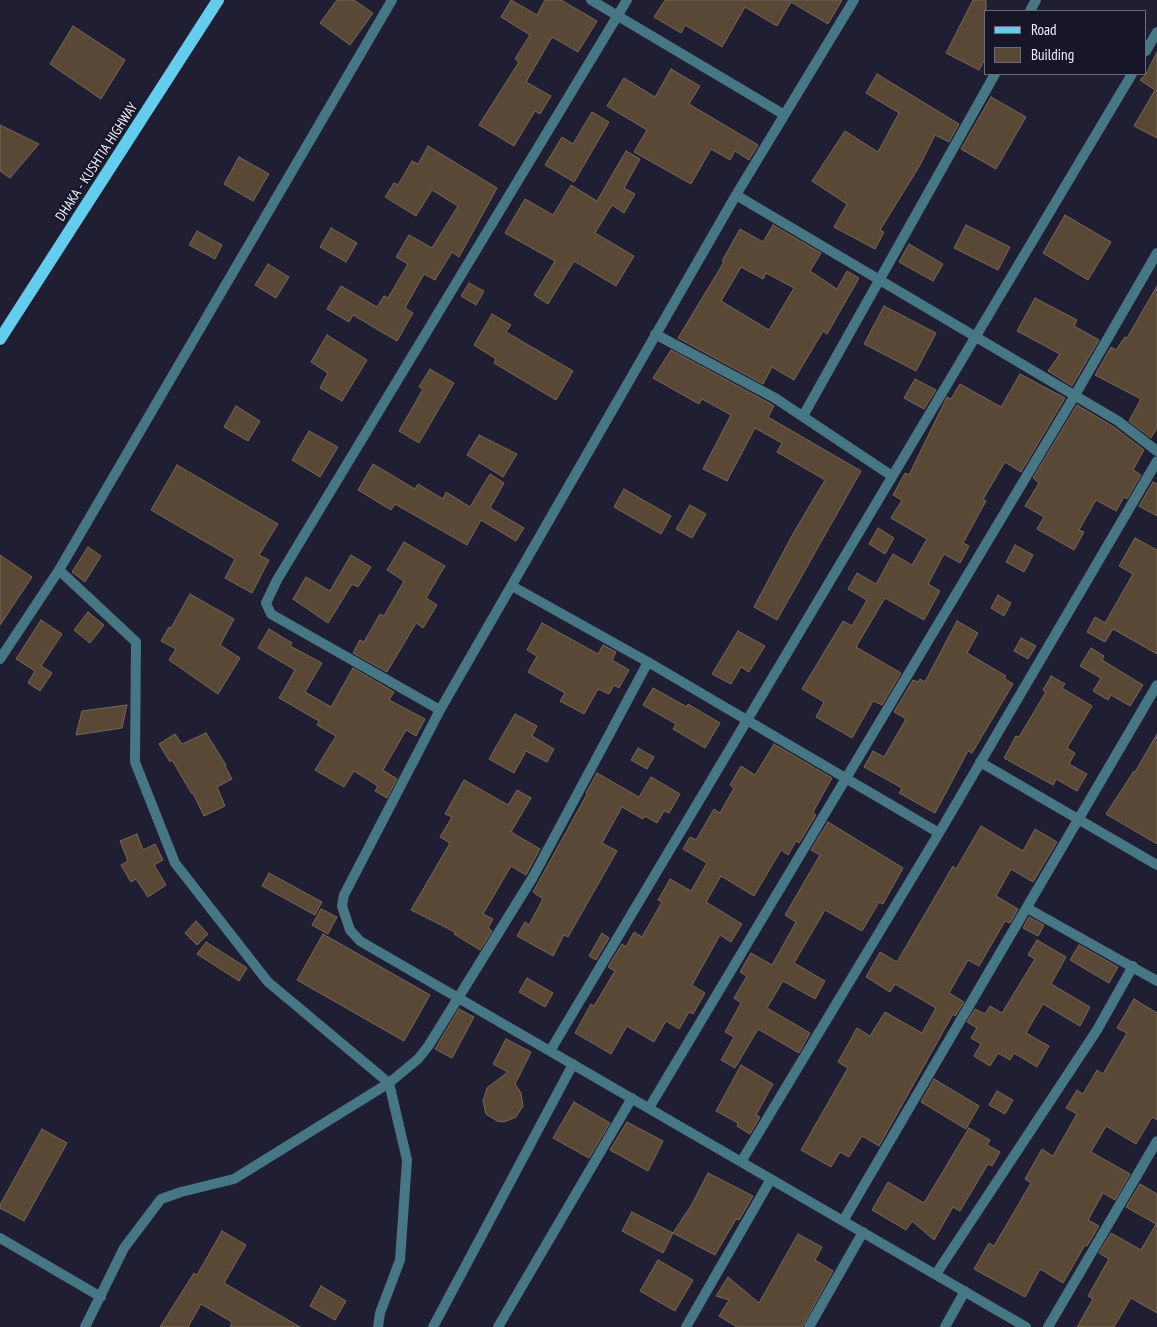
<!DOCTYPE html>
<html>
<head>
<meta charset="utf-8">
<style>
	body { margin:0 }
	#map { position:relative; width:1157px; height:1327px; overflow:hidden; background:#201e32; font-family:"PT Sans Narrow",sans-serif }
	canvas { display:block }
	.legend { position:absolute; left:984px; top:10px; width:162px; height:65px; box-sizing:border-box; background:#171528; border:1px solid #6e6c7d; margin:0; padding:6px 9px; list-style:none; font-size:15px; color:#f0effd }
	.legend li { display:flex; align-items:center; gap:10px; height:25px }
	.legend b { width:25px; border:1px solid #6e6c7d }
</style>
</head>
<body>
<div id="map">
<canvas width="1157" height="1327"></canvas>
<ul class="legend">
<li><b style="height:6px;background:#64cced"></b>Road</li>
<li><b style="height:14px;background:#594835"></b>Building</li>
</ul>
</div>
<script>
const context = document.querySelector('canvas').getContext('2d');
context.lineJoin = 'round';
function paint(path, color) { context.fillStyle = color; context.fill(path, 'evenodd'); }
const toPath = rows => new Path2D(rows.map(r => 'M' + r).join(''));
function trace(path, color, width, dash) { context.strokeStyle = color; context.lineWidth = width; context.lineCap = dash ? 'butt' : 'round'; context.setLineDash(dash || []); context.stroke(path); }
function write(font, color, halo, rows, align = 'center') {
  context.font = font + ' "PT Sans Narrow",sans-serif'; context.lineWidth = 4; context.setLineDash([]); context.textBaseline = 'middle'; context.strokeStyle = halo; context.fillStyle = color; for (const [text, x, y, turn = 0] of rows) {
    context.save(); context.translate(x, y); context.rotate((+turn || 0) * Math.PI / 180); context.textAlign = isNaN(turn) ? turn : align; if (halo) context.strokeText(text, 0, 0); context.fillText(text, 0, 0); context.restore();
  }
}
const building = toPath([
	[337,0,354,0,373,13,350,45,320,23,337,0],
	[511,0,537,15,545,0,561,0,597,21,578,52,552,37,526,82,551,96,540,114,535,111,514,146,479,125,519,62,515,59,530,35,501,17,511,0],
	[665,0,842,0,828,24,791,2,777,26,745,7,722,47,685,25,681,33,654,17,665,0],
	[973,0,986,0,986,57,979,70,946,53,973,0],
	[73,26,125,60,101,99,50,64,73,26],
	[1157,52,1157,138,1134,126,1155,90,1140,80,1146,74,1157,52],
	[671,69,700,86,689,104,758,145,749,160,735,151,730,160,711,149,691,184,634,152,647,130,607,106,624,78,655,97,671,69],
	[877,74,959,124,949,142,935,135,920,165,880,230,884,232,875,249,834,227,847,204,812,181,845,131,878,152,899,113,866,93,877,74],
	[991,97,1026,117,996,169,961,149,991,97],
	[592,112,609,122,574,182,545,165,562,137,573,144,592,112],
	[0,125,39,144,10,178,0,171,0,125],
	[428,146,497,188,459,257,452,252,435,280,424,274,405,308,413,313,397,341,353,315,349,322,327,309,341,286,377,307,384,296,388,298,408,264,396,257,409,235,432,248,458,206,432,190,416,216,385,197,394,183,398,185,412,161,418,164,428,146],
	[626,151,640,159,624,188,635,194,624,213,612,205,595,233,634,256,616,286,574,261,548,304,534,295,555,261,505,233,525,199,553,215,571,185,597,201,626,151],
	[239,157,269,174,253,201,224,184,239,157],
	[1065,215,1111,242,1088,280,1043,253,1065,215],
	[773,225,821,253,810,271,837,289,847,271,859,278,827,334,823,331,794,380,772,367,763,384,678,338,724,262,722,261,740,229,763,242,773,225],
	[741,267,763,279,766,273,794,288,769,330,721,301,741,267],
	[966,225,1010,247,998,270,954,248,966,225],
	[331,228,357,243,346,262,320,247,331,228],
	[197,231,222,245,215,259,189,245,197,231],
	[909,244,943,264,933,281,899,262,909,244],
	[268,264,289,277,276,298,255,285,268,264],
	[469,283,484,291,476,305,461,296,469,283],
	[1157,286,1157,428,1151,438,1129,421,1141,399,1095,375,1111,347,1116,350,1125,337,1127,338,1157,286],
	[1035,298,1077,320,1074,326,1099,340,1072,386,1048,371,1060,354,1017,331,1035,298],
	[884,306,936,333,916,371,864,344,884,306],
	[492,314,511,325,506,332,573,371,556,400,494,363,496,359,474,345,492,314],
	[327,335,367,360,342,401,320,388,328,373,311,362,327,335],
	[671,350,771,404,774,406,768,417,861,471,777,620,754,607,794,532,825,480,777,452,782,443,755,428,727,481,703,469,731,415,702,399,699,404,653,378,671,350],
	[430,369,454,383,419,443,399,431,423,389,419,387,430,369],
	[1020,374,1065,398,1021,472,1005,462,983,499,986,501,963,543,969,546,960,563,944,554,928,584,940,591,924,620,885,598,856,647,901,673,882,705,873,701,852,738,816,717,824,702,802,689,843,621,852,626,867,600,848,589,857,573,876,584,893,554,912,565,927,539,891,518,902,500,893,495,905,473,909,475,947,397,951,399,960,384,1001,407,1020,374],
	[915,379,936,390,924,409,904,398,915,379],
	[1077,405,1114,427,1144,450,1133,470,1141,475,1127,499,1124,497,1116,511,1096,500,1079,530,1084,532,1074,550,1037,529,1044,517,1025,506,1039,483,1033,478,1077,405],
	[236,406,260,421,248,441,224,427,236,406],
	[309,431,338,447,320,477,292,460,309,431],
	[479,435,517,454,503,477,467,455,479,435],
	[373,464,415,489,418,484,443,499,446,492,470,507,490,474,504,483,490,508,524,528,516,541,481,520,467,545,395,504,391,510,358,490,373,464],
	[177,465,278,524,259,555,269,560,252,593,225,578,235,559,151,510,177,465],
	[1153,482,1157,484,1157,516,1139,506,1153,482],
	[624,489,671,516,661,534,614,507,624,489],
	[690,505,706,514,692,538,676,529,690,505],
	[878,528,894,538,885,554,869,544,878,528],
	[1135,538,1157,550,1157,654,1113,629,1105,642,1087,632,1095,617,1105,623,1133,574,1119,566,1135,538],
	[404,542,445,566,426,598,437,605,423,628,416,623,387,672,353,653,360,640,364,642,380,614,384,616,404,581,387,570,404,542],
	[1015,545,1033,555,1024,572,1006,562,1015,545],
	[88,547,101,556,85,582,72,572,88,547],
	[0,555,32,577,0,625,0,555],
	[351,555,371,567,358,587,352,584,328,623,293,599,306,577,330,591,351,555],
	[190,594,234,619,220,645,240,658,218,694,169,660,176,649,161,641,169,627,171,628,190,594],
	[998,595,1011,603,1004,616,991,608,998,595],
	[88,612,104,625,90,643,74,630,88,612],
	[41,620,62,634,41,666,52,673,40,691,28,683,35,671,16,659,41,620],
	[957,621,978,633,967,653,1006,676,1004,678,1013,684,972,753,968,751,935,813,899,793,902,788,864,767,873,751,884,757,906,719,894,712,913,680,918,682,920,679,925,682,957,621],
	[542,623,598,654,603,645,616,652,612,660,629,670,619,688,614,685,609,694,598,689,584,714,560,701,565,693,528,672,537,656,527,650,542,623],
	[269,629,292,643,290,646,322,663,305,692,331,707,353,668,394,692,389,700,425,719,416,736,406,730,383,770,397,779,387,798,375,791,378,786,354,771,344,787,315,770,336,736,317,725,319,721,279,698,295,670,258,648,269,629],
	[738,631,765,646,749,672,741,667,731,684,712,674,738,631],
	[1021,638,1036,646,1028,659,1014,651,1021,638],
	[1091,648,1104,656,1102,660,1143,685,1130,706,1111,695,1108,700,1093,691,1101,678,1080,666,1091,648],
	[1051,676,1065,684,1062,688,1092,706,1067,748,1075,753,1069,764,1087,774,1077,791,1056,779,1053,785,1004,758,1016,736,1019,737,1046,692,1043,690,1051,676],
	[653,688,687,707,688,704,720,723,705,748,673,729,676,724,643,705,653,688],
	[127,705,122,728,76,735,82,711,127,705],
	[515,714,537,726,532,736,554,749,547,762,526,751,514,773,489,759,515,714],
	[206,733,226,765,225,766,232,779,217,787,225,806,204,816,193,793,192,794,172,760,170,762,159,744,175,734,182,744,206,733],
	[1157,734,1157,844,1106,814,1134,771,1135,772,1157,734],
	[774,744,832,778,813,812,816,815,799,843,796,841,788,855,781,850,754,896,721,876,706,902,742,924,731,942,720,935,692,985,705,993,693,1014,689,1012,679,1029,666,1021,654,1042,627,1026,611,1054,575,1033,591,1004,594,1006,615,971,608,967,622,944,626,947,634,932,642,937,662,902,658,900,670,879,691,891,707,863,683,849,690,837,696,840,714,809,720,813,734,788,730,785,741,766,755,775,774,744],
	[638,748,654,757,647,769,631,760,638,748],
	[597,773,639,797,651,777,680,794,669,813,664,811,657,823,645,816,643,819,622,807,602,843,617,851,568,937,564,935,553,956,517,936,525,922,529,925,543,899,533,892,587,794,586,793,597,773],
	[464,780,508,805,517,790,531,798,511,832,540,849,526,875,511,866,483,914,493,919,488,928,492,931,480,950,454,934,455,932,411,910,450,843,440,837,452,817,445,814,464,780],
	[828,822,903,868,883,904,879,902,862,931,825,910,794,963,825,981,815,999,783,981,767,1008,810,1033,799,1053,758,1029,735,1068,721,1060,734,1037,725,1032,741,1003,734,998,747,976,740,972,751,953,772,965,796,922,785,915,820,855,811,850,828,822],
	[981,826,1023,851,1035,829,1057,842,1033,882,1011,869,996,896,1018,909,1010,923,1005,921,979,966,968,960,949,993,964,1002,955,1016,953,1014,879,1146,862,1136,849,1157,840,1152,831,1167,801,1150,848,1068,838,1062,857,1028,870,1036,885,1012,922,1033,936,1008,895,984,890,992,866,977,880,952,897,962,953,866,956,869,981,826],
	[137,834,143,850,155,844,163,860,154,865,166,885,148,897,136,879,131,882,121,865,128,861,120,841,137,834],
	[269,873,322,902,315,915,262,886,269,873],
	[321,909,337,917,328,934,312,925,321,909],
	[1029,917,1044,925,1038,936,1023,928,1029,917],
	[196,921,208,934,197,945,185,933,196,921],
	[602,933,609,938,596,960,589,956,602,933],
	[323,934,430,995,404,1041,297,980,323,934],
	[1037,940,1066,957,1051,984,1090,1007,1080,1026,1043,1004,1026,1033,1049,1046,1037,1067,1014,1053,1010,1060,998,1053,990,1066,974,1056,981,1044,971,1038,977,1028,967,1022,975,1009,985,1014,990,1006,1002,1013,1035,959,1028,955,1037,940],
	[206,942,247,968,239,981,197,954,206,942],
	[1079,945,1118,967,1109,983,1070,960,1079,945],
	[527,978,553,993,545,1007,519,992,527,978],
	[1134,999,1157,1013,1157,1120,1152,1117,1136,1144,1106,1126,1091,1152,1130,1174,1115,1200,1103,1193,1088,1220,1099,1226,1087,1246,1085,1245,1063,1283,1040,1269,1025,1297,974,1269,989,1243,994,1246,1031,1183,1025,1179,1042,1149,1053,1156,1077,1114,1066,1108,1077,1090,1083,1094,1097,1070,1103,1074,1127,1033,1117,1028,1134,999],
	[459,1009,474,1017,452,1058,435,1049,459,1009],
	[506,1039,531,1052,515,1084,521,1093,523,1106,516,1117,504,1122,497,1121,486,1114,483,1101,487,1088,508,1072,493,1064,506,1039],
	[741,1065,773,1084,756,1115,760,1117,750,1134,737,1126,738,1123,716,1111,741,1065],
	[934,1079,979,1106,966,1129,921,1102,934,1079],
	[997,1091,1013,1100,1005,1114,989,1105,997,1091],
	[574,1102,610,1123,589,1158,553,1138,574,1102],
	[627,1122,663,1141,648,1171,610,1150,627,1122],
	[969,1128,990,1140,987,1145,1000,1152,992,1166,988,1164,960,1211,953,1207,934,1240,912,1221,906,1230,872,1210,888,1182,924,1203,969,1128],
	[42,1129,67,1143,24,1221,0,1208,0,1205,42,1129],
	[708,1173,753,1196,739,1220,736,1219,715,1255,673,1233,692,1204,708,1173],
	[1140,1184,1157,1194,1157,1313,1131,1298,1114,1327,1077,1327,1093,1299,1088,1296,1109,1259,1099,1253,1111,1233,1141,1250,1156,1224,1126,1207,1140,1184],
	[632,1212,673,1233,663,1253,622,1231,632,1212],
	[222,1231,246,1245,224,1283,300,1327,230,1327,232,1322,201,1304,188,1327,160,1327,194,1273,197,1275,222,1231],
	[798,1234,822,1247,815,1260,833,1271,802,1327,737,1327,719,1316,729,1300,716,1296,728,1277,759,1303,798,1234],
	[658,1260,693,1280,675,1311,640,1291,658,1260],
	[321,1286,346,1301,335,1320,310,1306,321,1286]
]);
paint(building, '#594835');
trace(building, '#7a6855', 1);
trace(toPath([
	[591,0,783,114],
	[854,0,736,195,440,710,344,895,342,906,350,930,360,941,1026,1327],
	[1030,11,1036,0],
	[1146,51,1157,32],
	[736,195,1118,421,1157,451],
	[655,334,775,398,892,476],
	[803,416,995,74],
	[59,570,136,642,135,762,175,863,268,982,389,1083,407,1160,400,1260,380,1313,378,1327],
	[512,586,648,662,939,833],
	[0,659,59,570,392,0],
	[440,710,271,614,266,603,277,580,627,0],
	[980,762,1157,865],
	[1027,908,1157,981],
	[550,1051,1132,74],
	[649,1108,1075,395,1157,253],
	[741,1162,939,833,1157,461],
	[843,1221,1157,685],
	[0,1238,101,1297],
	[936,1274,1097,1030,1133,966],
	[85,1327,124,1248,161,1199,181,1192,234,1179,389,1083,418,1059,429,1045,533,877,648,662],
	[433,1327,573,1064],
	[498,1327,632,1098],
	[686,1327,771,1179],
	[809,1327,863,1232],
	[945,1327,965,1291],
	[1048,1327,1157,1141]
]), '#477685', 10);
trace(toPath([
	[0,339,218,0]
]), '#64cced', 12);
write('14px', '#f0effd', '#171528', [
	["DHAKA - KUSHTIA HIGHWAY",97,162,-57]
]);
</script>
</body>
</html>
